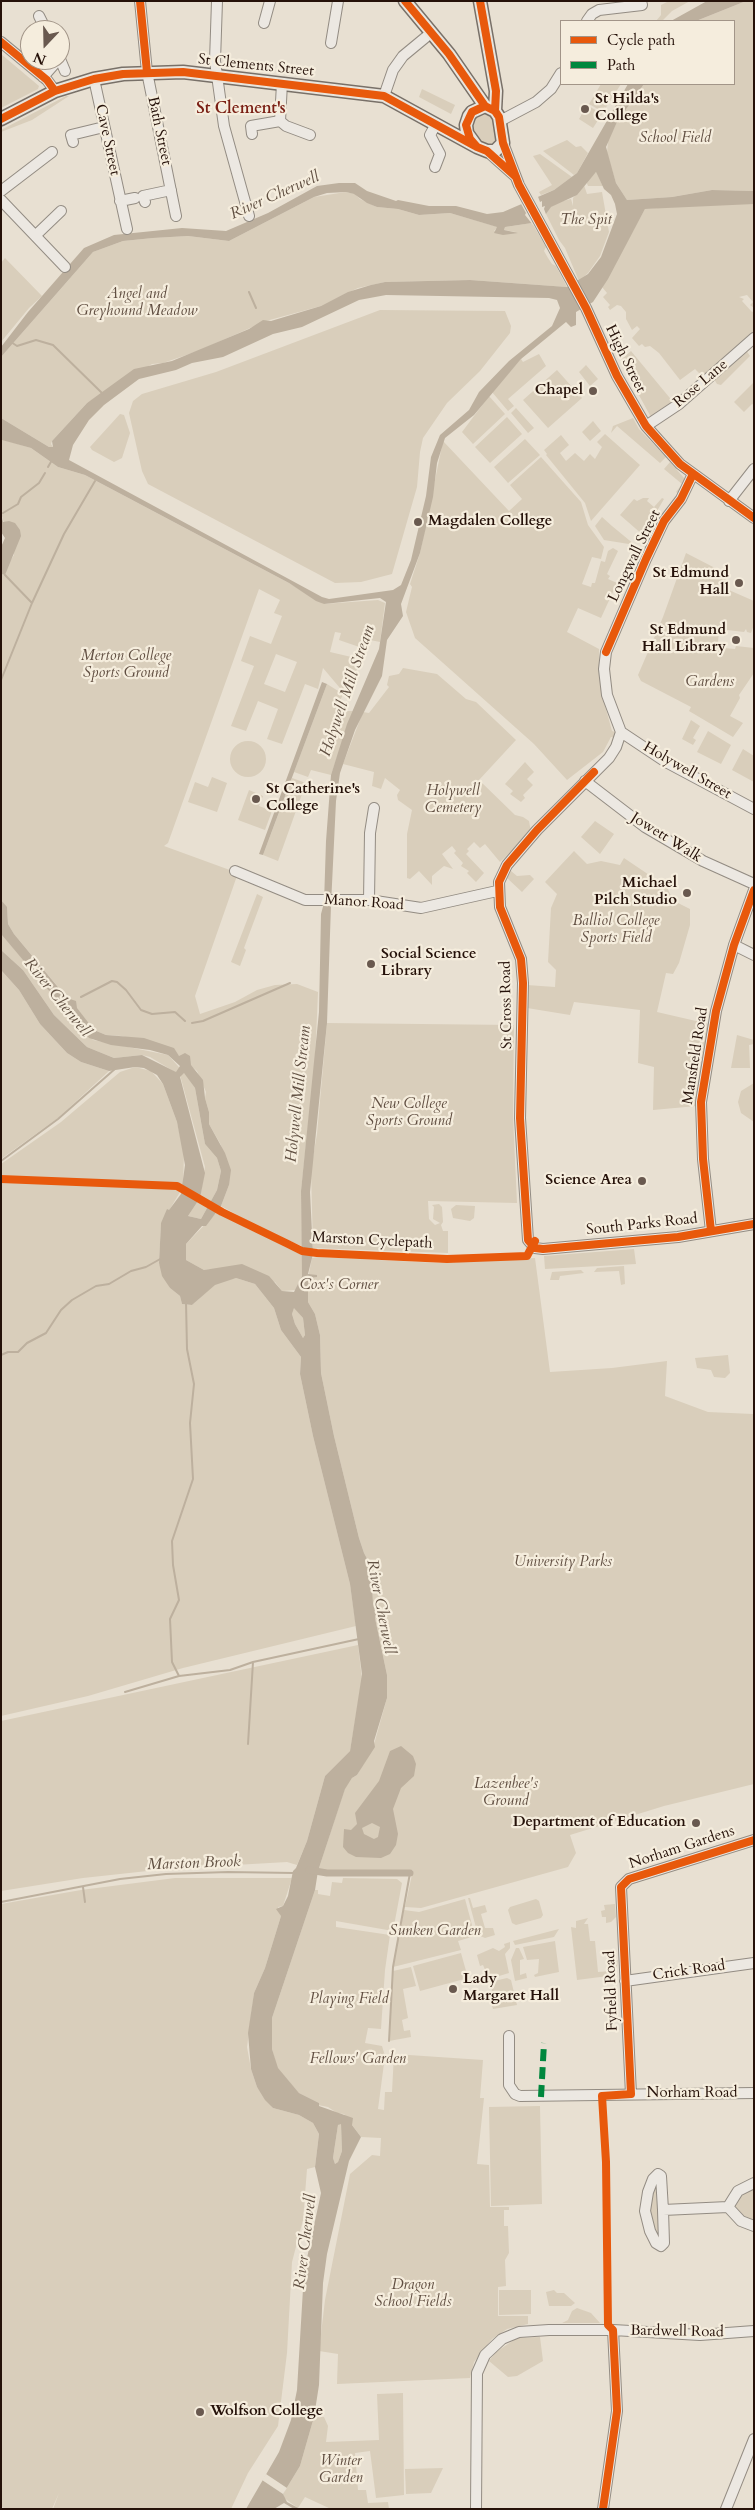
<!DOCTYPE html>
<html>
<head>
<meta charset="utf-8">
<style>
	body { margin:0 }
	#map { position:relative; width:755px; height:2510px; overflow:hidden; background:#e8e0d2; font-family:Cardo,serif }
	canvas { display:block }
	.frame { position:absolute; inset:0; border:2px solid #251109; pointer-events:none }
	.legend { position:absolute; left:560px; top:20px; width:175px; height:65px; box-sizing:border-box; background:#f5eddd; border:1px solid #a29588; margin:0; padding:6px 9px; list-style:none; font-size:15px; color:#251109 }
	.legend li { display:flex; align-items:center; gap:10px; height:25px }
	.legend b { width:25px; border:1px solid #a29588 }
	.north { position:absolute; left:20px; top:20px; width:50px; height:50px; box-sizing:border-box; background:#f5eddd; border:1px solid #a29588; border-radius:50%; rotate:201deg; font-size:14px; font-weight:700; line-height:20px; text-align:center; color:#251109 }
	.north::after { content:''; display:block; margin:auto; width:18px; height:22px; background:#69594f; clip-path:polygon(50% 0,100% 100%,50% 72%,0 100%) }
</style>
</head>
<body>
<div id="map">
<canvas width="755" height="2510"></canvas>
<div class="frame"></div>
<ul class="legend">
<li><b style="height:6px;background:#e8590c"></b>Cycle path</li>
<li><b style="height:6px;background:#00873e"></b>Path</li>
</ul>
<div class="north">N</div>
</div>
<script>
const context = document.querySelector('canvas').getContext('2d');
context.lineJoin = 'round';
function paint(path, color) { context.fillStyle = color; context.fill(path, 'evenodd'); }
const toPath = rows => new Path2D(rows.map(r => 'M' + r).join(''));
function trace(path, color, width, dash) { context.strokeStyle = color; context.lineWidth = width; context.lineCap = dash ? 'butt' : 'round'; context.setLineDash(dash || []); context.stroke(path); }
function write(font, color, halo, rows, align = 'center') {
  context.font = font + ' Cardo,serif'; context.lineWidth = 4.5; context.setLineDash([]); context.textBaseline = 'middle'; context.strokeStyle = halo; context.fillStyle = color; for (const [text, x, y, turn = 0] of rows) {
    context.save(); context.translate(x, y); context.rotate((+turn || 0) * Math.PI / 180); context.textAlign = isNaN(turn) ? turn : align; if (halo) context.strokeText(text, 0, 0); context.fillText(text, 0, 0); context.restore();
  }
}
paint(toPath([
	[669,1,690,1,672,11,662,21,656,21,661,15,661,5],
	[746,1,754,1,754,191,712,190,672,197,627,200,616,183,607,153,608,140,617,122,644,84,734,84,734,21,696,21],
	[1,54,39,86,38,89,1,108],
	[601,84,621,84,603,112,589,104],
	[422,89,455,105,451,114,419,97],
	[66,96,69,96,32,120,1,132,1,130],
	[587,105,602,114,593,128,579,119],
	[483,112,493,114,497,139,493,143,484,145,473,137,470,122,472,118],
	[567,140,576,147,581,146,588,153,577,173,574,175,543,151],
	[540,154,572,177,554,190,541,195,539,192,552,185,533,156],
	[596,172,603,186,588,186,586,181],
	[584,185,587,194,602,192,609,232,600,256,588,273,579,281,565,248,559,240,546,214,550,207,563,201,571,199,573,206,573,198],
	[346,192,355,194,360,199,377,207,398,209,419,215,450,213,498,227,494,231,516,232,504,230,505,227,532,223,546,247,544,251,548,258,552,264,556,266,567,287,470,280,385,282,358,288,321,306,266,321,198,351,163,363,152,364,87,403,52,441,51,444,53,447,49,447,1,418,1,357,93,252,123,241,153,238,188,236,229,241,314,197],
	[726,203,754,204,754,308,750,305,753,302,747,295,739,297,744,299,742,301,752,312,754,311,754,334,701,383,698,377,700,374,695,369,680,380,659,353,650,346,645,347,642,344,639,346,632,338,640,329,637,326,632,330,626,319,626,312,621,306,617,305,610,310,608,307,610,305,603,297,607,293,602,287,645,209],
	[5,258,42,296,29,308,1,342,1,263],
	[380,310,505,311,511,326,510,333,480,371,447,403,423,438,420,452,417,487,392,574,361,582,335,583,148,484,142,471,129,413,133,401,142,394,216,372],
	[746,350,750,356,721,385,717,384,714,379],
	[631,351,674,403,652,419,623,366,621,360],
	[539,354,546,366,508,399,514,406,508,411,492,392,521,359,523,362],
	[586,365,598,379,590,386,579,372],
	[557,370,582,398,548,428,523,400],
	[754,382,754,405,752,404,744,412,734,402],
	[489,396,505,414,473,444,462,432],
	[516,408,534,428,528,433,511,413],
	[120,414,124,415,130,433,122,458,114,462,92,450,90,447],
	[507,417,522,434,490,463,475,447],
	[633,418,639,429,666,457,660,463,617,426,611,433,613,426],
	[593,421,601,431,590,441,582,432],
	[605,434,640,465,591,521,585,503,546,455,547,454,544,450,561,435,569,445,560,453,566,461,575,453,584,461,590,454,595,459,602,447,597,442],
	[1,439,31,448,58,467,85,475,289,583,324,604,378,600,385,603,380,642,370,640,368,650,339,640,341,633,335,632,330,652,360,659,352,689,345,694,323,668,318,689,305,684,282,744,267,739,278,709,258,701,246,731,231,726,254,666,241,661,250,636,271,644,282,616,274,613,280,600,259,589,168,843,164,846,238,873,195,996,200,1014,235,1002,257,990,275,985,297,984,318,992,315,1061,301,1191,302,1246,268,1232,221,1206,229,1185,221,1145,209,1124,209,1112,205,1098,206,1092,197,1071,179,1056,122,1036,106,1035,94,1030,14,934,8,924,7,908,1,900,1,574,5,575,7,566,14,555,1,513],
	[276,654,297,662,285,692,264,684],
	[525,439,540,455,508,483,494,467],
	[443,441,509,511,522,499,510,485,541,457,581,502,588,525,604,547,601,559,592,557,582,584,591,587,592,583,595,583,601,561,605,562,608,551,613,548,618,551,607,574,610,576,608,579,617,583,601,618,578,608,567,632,599,649,599,668,604,702,612,731,618,733,616,738,611,737,603,752,567,780,534,744,415,638,406,612,412,587,410,584,420,553],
	[670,462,684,478,684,481,679,494,676,492,682,484,664,469],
	[643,498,649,498,647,501,654,507,662,498,664,499,643,535,620,515,634,499,637,501],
	[602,517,612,526,635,545,604,540,595,526],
	[686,553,717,569,716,572,726,578,722,587,754,601,754,625,751,633,747,632,746,629,744,632,719,629,718,643,724,644,724,648,735,649,736,646,754,648,754,673,739,695,740,698,730,716,743,723,733,737,689,711,691,707,641,681,638,675,663,617],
	[403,668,437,674,466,699,476,702,516,740,479,780,515,815,523,817,529,821,531,832,500,862,485,844,480,848,474,842,467,849,469,851,466,854,484,873,476,882,467,873,469,871,461,866,463,863,454,853,456,851,452,846,442,854,453,869,444,866,432,876,432,885,419,871,410,879,407,878,407,834,412,810,398,800,397,795,400,790,385,778,381,789,372,786,374,772,343,764,363,712,369,713,389,687,387,685,389,676,399,674],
	[327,684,343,694,338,706,343,711,353,711,331,775,311,770,308,777,294,772],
	[691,720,700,726,693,738,696,740,693,745,682,739],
	[708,731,731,745,721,764,697,752],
	'230 759a18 18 0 1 1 36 0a18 18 0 1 1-36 0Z',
	[743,749,754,756,754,782,732,770],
	[525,762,534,772,527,779,533,785,523,795,525,798,521,802,510,794,513,791,505,784],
	[212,777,227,783,217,812,188,802,195,782,208,787],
	[292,778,306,783,278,861,263,855],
	[249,790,263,796,259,806,272,811,265,830,238,820],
	[595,821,614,834,600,854,581,837],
	[574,851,587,864,601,861,620,865,624,858,667,887,671,896,678,903,690,909,690,925,679,963,673,974,666,973,657,1012,709,1024,697,1106,653,1110,654,1067,638,1063,640,1010,574,1002,570,1015,527,1008,527,985,555,987,556,970,548,962,551,908,557,894,545,882],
	[511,871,517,876,530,875,534,879,522,892,507,878],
	[257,894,263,897,244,948,246,950,240,966,231,962],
	[1,934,93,1040,168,1055,187,1076,195,1088,205,1144,217,1158,221,1171,217,1190,201,1219,188,1216,200,1198,205,1167,180,1075,150,1057,142,1055,114,1058,87,1047,54,1015,23,970,1,950],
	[1,970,19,990,40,1024,67,1053,81,1062,109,1071,58,1118,1,1159],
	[327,1023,514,1025,513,1116,517,1203,428,1201,429,1219,435,1225,440,1223,433,1219,434,1207,432,1205,439,1204,442,1207,443,1222,441,1225,443,1231,448,1231,448,1253,313,1248,311,1169,317,1134],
	[737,1035,754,1040,754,1044,749,1045,750,1068,731,1068],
	[135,1067,151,1071,163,1084,177,1122,184,1153,183,1187,161,1224,159,1263,170,1288,180,1296,182,1304,192,1305,215,1284,227,1280,236,1278,255,1284,274,1308,281,1330,301,1357,300,1374,313,1436,350,1584,356,1626,183,1668,88,1696,1,1716,1,1164,61,1122,120,1072],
	[754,1083,754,1122,741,1113,738,1102,741,1091],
	[456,1205,475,1206,474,1218,470,1221,453,1218,451,1209],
	[217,1212,302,1252,302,1276,296,1290,282,1291,275,1282,213,1269,204,1270,186,1260,186,1244],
	[634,1249,636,1264,545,1269,544,1256],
	[318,1257,439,1263,535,1258,550,1372,612,1368,667,1361,665,1396,708,1412,753,1414,754,1784,664,1806,570,1835,576,1853,568,1867,421,1908,405,1907,413,1870,318,1871,345,1788,352,1778,357,1775,373,1748,387,1698,387,1675,375,1618,376,1607,373,1603,371,1566,364,1553,359,1538,334,1436,321,1373,320,1335,315,1314,308,1302,308,1278,312,1258],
	[624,1266,625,1284,621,1285,619,1271,594,1272,597,1268],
	[581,1270,584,1273,560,1276,559,1280,550,1280,552,1272],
	[294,1307,303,1318,305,1335,303,1338,295,1324,292,1314],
	[728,1355,730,1373,725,1378,714,1377,711,1370,697,1368,695,1358],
	[358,1645,362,1679,350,1751,325,1776,307,1841,297,1865,287,1862,166,1869,83,1878,1,1891,1,1721],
	[175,1878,292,1878,283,1906,278,1907,281,1916,265,1968,254,1993,247,2047,251,2069,257,2087,273,2108,299,2115,313,2123,319,2134,315,2167,307,2169,303,2220,292,2262,287,2353,278,2426,248,2473,231,2509,53,2509,59,2493,52,2509,9,2509,1,2507,1,1904,81,1890],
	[343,1878,397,1879,402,1883,393,1931,336,1921,336,1927,390,1935,385,1970,381,2029,368,2028,365,2043,382,2046,385,2056,378,2109,384,2110,385,2092,392,2092,394,2054,483,2060,480,2098,484,2098,477,2164,489,2165,490,2207,509,2207,509,2210,504,2210,504,2226,508,2226,509,2253,505,2260,506,2286,498,2287,498,2316,528,2316,528,2324,507,2329,492,2339,474,2362,470,2378,337,2384,338,2354,319,2351,325,2300,350,2174,372,2155,380,2156,381,2138,361,2137,344,2114,337,2113,328,2107,318,2105,319,2103,299,2093,277,2068,272,2049,272,2018,315,1890,318,1890,318,1894,330,1896,332,1882,342,1883],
	[468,1898,470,1898,473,1908,485,1905,487,1912,481,1914,485,1928,493,1928,495,1935,485,1938,478,1935],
	[465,1899,475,1936,458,1941,461,1950,393,1967,404,1910,419,1912],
	[536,1899,539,1901,543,1915,541,1918,516,1925,512,1923,508,1910,510,1907],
	[615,1904,616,1917,611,1922,606,1923,606,1917,602,1917,601,1911,605,1910,604,1905],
	[588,1918,584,1924,588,1924,590,1941,595,1941,598,1972,610,1971,609,1961,618,1960,616,1975,577,1980,571,1927,576,1928,576,1921],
	[559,1929,554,1937,515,1945,513,1941],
	[555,1941,559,1972,535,1977,534,1975,538,1973,539,1959,527,1960,523,1947],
	[510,1942,510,1948,505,1954,509,1973,489,1979,483,1965,480,1966,477,1955,493,1948,499,1951,505,1947,504,1944],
	[516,1948,519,1948,524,1959,520,1960,520,1975,526,1973,527,1978,515,1981,511,1960],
	[461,1953,468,1978,420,1991,413,1966],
	[411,1967,416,1986,403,1989,408,2018,402,2020,404,2031,410,2030,411,2037,389,2041,393,1971],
	[507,1978,511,1980,517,2005,493,2009,488,1993,492,1991,490,1982],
	[540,2106,542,2204,491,2206,489,2107],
	[341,2123,342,2151,338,2162,335,2164,333,2158,338,2125],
	[656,2179,660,2181,659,2242,647,2212],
	[754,2188,754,2221,742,2216,734,2207,738,2196],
	[499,2290,531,2290,531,2314,499,2315],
	[554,2290,557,2293,564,2293,575,2303,571,2306,549,2306,546,2292],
	[577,2308,591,2313,600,2323,562,2323,568,2320,572,2311],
	[540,2337,543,2361,517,2376,508,2377,489,2361,496,2352,517,2338],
	[403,2393,404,2495,376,2498,370,2451,355,2453,358,2490,366,2490,368,2503,388,2502,389,2509,331,2509,305,2497,298,2508,284,2498,283,2494,300,2466,314,2417,324,2417,328,2426,326,2442,379,2440,377,2394],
	[443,2468,431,2493,406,2494,405,2469]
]), '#d9cebb');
paint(toPath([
	[707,1,746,1,696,21,671,21],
	[628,84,644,84,617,122,606,147,616,183,627,200,672,197,712,190,754,191,754,204,645,209,608,279,593,302,576,312,576,325,571,327,566,322,521,359,474,415,445,438,437,463,433,497,420,553,401,604,403,616,387,640,382,676,355,730,340,773,336,801,331,905,327,1023,310,1192,313,1254,308,1274,317,1275,317,1277,308,1278,308,1302,315,1314,320,1335,321,1373,334,1436,359,1538,364,1553,371,1566,373,1603,377,1613,375,1618,387,1675,387,1698,374,1741,375,1747,357,1775,352,1778,345,1789,318,1871,315,1890,272,2018,272,2049,278,2068,299,2093,319,2103,319,2106,353,2118,352,2125,361,2137,349,2161,327,2254,323,2283,319,2385,314,2417,300,2466,283,2494,287,2502,300,2509,294,2509,284,2503,274,2509,246,2509,279,2452,291,2420,297,2390,304,2272,321,2193,315,2167,319,2134,313,2123,299,2115,273,2108,265,2100,257,2087,251,2069,248,2033,254,1993,265,1968,281,1916,276,1909,283,1906,288,1896,293,1871,296,1868,307,1841,325,1776,350,1751,362,1674,350,1584,313,1436,300,1374,301,1357,281,1330,274,1308,255,1284,236,1278,215,1285,192,1305,182,1304,180,1296,170,1288,162,1276,159,1263,161,1223,167,1209,169,1210,181,1194,185,1165,177,1122,163,1084,157,1075,144,1068,135,1067,109,1071,81,1062,67,1053,40,1024,19,990,1,970,1,950,23,970,54,1015,87,1047,114,1058,142,1055,176,1072,180,1066,168,1055,150,1050,111,1045,89,1038,1,934,1,900,7,907,8,924,14,934,67,998,76,1001,77,1008,94,1030,106,1035,144,1038,174,1048,179,1056,185,1053,190,1056,191,1065,203,1080,205,1098,209,1112,209,1124,225,1153,231,1170,229,1185,221,1206,206,1226,202,1226,186,1244,186,1260,204,1270,242,1264,269,1276,282,1291,294,1292,302,1276,301,1191,319,1012,321,914,324,903,326,841,331,775,347,724,379,649,386,602,380,598,324,604,316,601,289,583,85,475,58,467,31,448,2,440,1,418,49,447,53,447,52,441,87,403,134,369,172,361,249,329,263,320,271,321,321,306,348,292,371,285,385,282,470,280,567,287,588,274,601,257,617,214,615,204,611,195,604,189,596,172,577,195,551,207,546,214,532,223,505,227,504,230,518,233,503,235,494,233,497,227,450,213,419,215,398,209,377,207,367,203,354,194,346,192,327,193,314,197,229,241,188,236,153,238,123,241,93,252,1,357,1,347,28,312,84,248,114,235,182,228,226,231,268,213,317,186,339,183,355,183,367,191,396,201,398,200,429,206,456,206,487,214,503,212,554,190,577,173],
	[386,295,549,298,557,300,560,308,552,326,509,361,479,392,469,410,440,435,431,457,426,496,411,560,401,585,393,590,329,599,322,597,69,460,73,445,89,420,104,405,139,379,176,370,192,363,223,357,273,334,302,327,359,300],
	[184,1073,195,1088,205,1144,217,1158,221,1171,217,1190,201,1219,188,1216,200,1198,205,1173,180,1077],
	[294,1308,303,1318,305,1335,303,1338,295,1324,292,1314],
	[341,2124,342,2151,338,2162,335,2164,333,2158,338,2125],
	[1,513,3,522,9,521,15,523,20,530,21,536,5,575,1,574,1,547,5,538,1,532],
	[322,682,327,684,263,855,259,854],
	[401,1746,413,1756,416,1764,414,1776,401,1788,393,1809,398,1834,396,1845,390,1854,381,1858,356,1857,348,1853,343,1847,344,1829,351,1830,357,1824,355,1813,379,1781,390,1751],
	[372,1823,380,1827,378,1837,374,1839,364,1834,362,1828]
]), '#bdb09e');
paint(toPath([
	[537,194,540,202,542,201,542,207,545,206,544,209,547,217,533,225,525,215,526,213,520,202],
	[266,2474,287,2488,283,2494,262,2480]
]), '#e8e0d2');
trace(toPath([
	[249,292,256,308],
	[11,342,17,346,36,340,53,345,103,394],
	[48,467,52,460],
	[3,513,18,504,21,497,39,483,45,473],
	[5,575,32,603],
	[1,680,32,603,64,534,95,481],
	[81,997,112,981,117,982,126,990,141,1010,152,1014,175,1012,185,1021],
	[192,1023,203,1021,290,983],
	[1,1161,58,1119,116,1068],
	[1,1355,8,1352,18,1352,27,1343,46,1333,61,1310,72,1300,96,1286,109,1284,131,1271,146,1267,162,1258],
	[179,1676,172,1662,170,1619,179,1600,173,1565,172,1541,193,1479,190,1423,194,1384,187,1349,186,1302],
	[125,1692,179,1676,230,1670,253,1662,359,1639],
	[248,1744,253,1662],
	[83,1887,85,1902],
	[1,1902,120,1879,166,1874,228,1872,294,1873],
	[389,2041,393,1967,410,1873]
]), '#bdb09e', 2);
trace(toPath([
	[309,1870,327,1873,410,1873]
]), '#bdb09e', 7);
const minor = toPath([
	[140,1,147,72,176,216],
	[217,1,215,61,224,126,249,216],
	[39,16,46,30],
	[587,21,592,14,599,10,642,5,641,1],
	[264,23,270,1],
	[1,42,47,80,55,91],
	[331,43,338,1],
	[60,59,65,71],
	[43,77,58,60],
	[94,79,127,229],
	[282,83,280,121,286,126,310,135],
	[384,96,393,70,403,56,426,37],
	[500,121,536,102,551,89,561,73],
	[252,134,251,126,280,121],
	[73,142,71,135,104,127],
	[503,143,519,185,586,308,617,376,646,426,680,464,754,518],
	[487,151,515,176],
	[435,167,440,154,430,135,436,124],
	[1,191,52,152],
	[1,200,65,267],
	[120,201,135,198],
	[145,202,143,196,171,190],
	[36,235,61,211],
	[646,426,679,404,754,338],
	[729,501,754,469],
	[621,732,616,747,609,758,537,830,507,865,499,882,500,907,521,959,523,983,520,1118,528,1240,535,1248,543,1249,678,1237,754,1224],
	[621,732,607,695,604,669,606,652,646,559,664,521,681,499,693,474],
	[621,732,666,762,754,809],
	[585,781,645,827,703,861,754,884],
	[235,871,305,900,369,900,421,908,497,891],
	[369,900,370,833,374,808],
	[734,945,754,955],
	[711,1231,703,1159,701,1102,716,1011,734,945,754,890],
	[625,1981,754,1963],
	[509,2036,509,2085,515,2094,520,2096,754,2093],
	[631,2094,621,1887,629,1879,754,1840],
	[658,2174,661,2176,663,2210,664,2243,661,2246,656,2243,650,2231,645,2211,648,2192,653,2179,658,2174],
	[754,2183,738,2191,728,2207,741,2221,754,2226],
	[663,2210,728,2207],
	[476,2509,477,2373,485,2355,502,2339,519,2332,549,2330,613,2330,700,2335,754,2331],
	[603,2509,617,2411,613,2330],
	[726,2509,754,2439]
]);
const major = toPath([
	[405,1,449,54,485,106],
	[480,1,496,91,495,111],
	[485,106,495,111,499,117,503,143,495,151,487,151,477,147,467,133,466,125,469,116,472,112,485,106],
	[1,119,55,91,94,79,123,74,183,72,384,96,477,147]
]);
trace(minor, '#938c83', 12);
trace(major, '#787068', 15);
trace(minor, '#ece8e2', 10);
trace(major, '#e9e5dd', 12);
trace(toPath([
	[541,2097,544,2043]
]), '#00873e', 6, [12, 6]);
trace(toPath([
	[140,1,147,72],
	[405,1,449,54,485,106],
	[480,1,496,91,495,111],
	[1,42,47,80,55,91],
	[1,119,55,91,94,79,123,74,183,72,384,96,475,146],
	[516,177,487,151,477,147,470,139,466,125,472,112,485,106,495,111,499,117,503,143,519,185,586,308,617,376,646,426,680,464,754,518],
	[606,652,646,559,664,521,681,499,693,474],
	[594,772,537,830,507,865,499,882,500,907,521,959,523,983,520,1118,528,1240,535,1248,543,1249,678,1237,754,1224],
	[1,1179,177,1186,222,1212,288,1244,302,1251,317,1253,447,1259,527,1256,535,1241],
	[711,1231,703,1159,701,1102,716,1011,734,945,754,890],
	[603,2509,617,2411,613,2330,608,2325,606,2162,602,2096,631,2094,621,1887,629,1879,754,1840]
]), '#e8590c', 8);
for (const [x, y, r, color] of [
	[585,109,5,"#69594f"],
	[593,391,5,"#69594f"],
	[418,522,5,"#69594f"],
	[739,583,5,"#69594f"],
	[736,640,5,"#69594f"],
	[256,799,5,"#69594f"],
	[687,893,5,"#69594f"],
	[371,964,5,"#69594f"],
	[642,1181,5,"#69594f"],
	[696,1823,5,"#69594f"],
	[453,1989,5,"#69594f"],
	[200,2412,5,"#69594f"]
]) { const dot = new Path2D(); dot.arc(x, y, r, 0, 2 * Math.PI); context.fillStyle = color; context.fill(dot); trace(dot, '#f5eddd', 2); }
write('15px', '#251109', '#f5eddd', [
	["St Clements Street",256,66,6],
	["Bath Street",159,131,78],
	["Cave Street",107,140,78],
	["High Street",625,359,64],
	["Rose Lane",701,384,-40],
	["Longwall Street",635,556,-64],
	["Holywell Street",687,771,30],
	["Jowett Walk",666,838,32],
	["Manor Road",364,903,4],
	["St Cross Road",507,1005,-91],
	["Mansfield Road",696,1056,-81],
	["South Parks Road",642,1225,-6],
	["Marston Cyclepath",372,1241,3],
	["Norham Gardens",682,1848,-18],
	["Crick Road",689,1971,-8],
	["Fyfield Road",612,1991,-92],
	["Norham Road",692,2094],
	["Bardwell Road",677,2332,1]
]);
write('bold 15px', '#251109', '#f5eddd', [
	["St Hilda's",595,100],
	["College",595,117],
	["Chapel",583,391,"right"],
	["Magdalen College",428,522],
	["St Edmund",729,574,"right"],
	["Hall",729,591,"right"],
	["St Edmund",726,631,"right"],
	["Hall Library",726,648,"right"],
	["St Catherine's",266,790],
	["College",266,807],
	["Michael",677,884,"right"],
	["Pilch Studio",677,901,"right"],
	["Social Science",381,955],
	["Library",381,972],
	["Science Area",632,1181,"right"],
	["Department of Education",686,1823,"right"],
	["Lady",463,1980],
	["Margaret Hall",463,1997],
	["Wolfson College",210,2412]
], 'left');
write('italic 15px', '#604e41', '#f5eddd', [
	["School Field",675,139],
	["The Spit",586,221],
	["Angel and",137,295],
	["Greyhound Meadow",137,312],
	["Merton College",126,657],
	["Sports Ground",126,674],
	["Gardens",710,683],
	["Holywell",453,792],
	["Cemetery",453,809],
	["Balliol College",616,922],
	["Sports Field",616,939],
	["New College",409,1105],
	["Sports Ground",409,1122],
	["Cox's Corner",339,1286],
	["University Parks",563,1563],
	["Lazenbee's",506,1785],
	["Ground",506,1802],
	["Sunken Garden",435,1932],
	["Playing Field",349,2000],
	["Fellows' Garden",358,2060],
	["Dragon",413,2286],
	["School Fields",413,2303],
	["Winter",341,2462],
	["Garden",341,2479]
]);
write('bold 16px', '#7a1f14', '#f5eddd', [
	["St Clement's",241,109]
]);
write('italic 16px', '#615042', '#f5eddd', [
	["River Cherwell",275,196,-24],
	["Holywell Mill Stream",348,691,-71],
	["River Cherwell",57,998,51],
	["Holywell Mill Stream",299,1094,-84],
	["River Cherwell",380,1607,79],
	["Marston Brook",194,1864,-2],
	["River Cherwell",306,2242,-83]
]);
</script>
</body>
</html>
